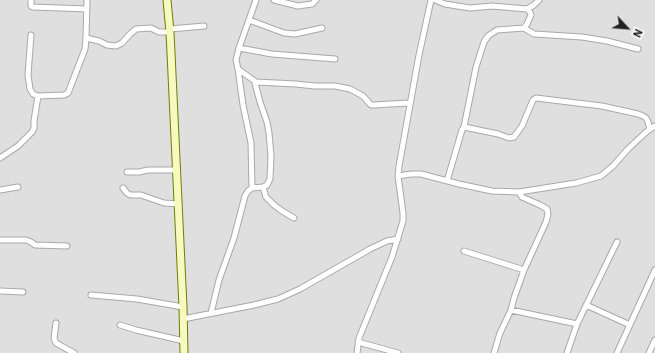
<!DOCTYPE html>
<html>
<head>
<meta charset="utf-8">
<style>
	body { margin:0 }
	#map { position:relative; width:655px; height:353px; overflow:hidden; background:#f2efe9; font-family:"IBM Plex Sans",sans-serif }
	canvas { display:block }
	.north { position:absolute; left:607px; top:8px; width:40px; height:40px; -webkit-text-stroke:3px #fff; paint-order:stroke; rotate:116deg; font-size:11px; font-weight:700; line-height:16px; text-align:center; color:#222 }
	.north::after { content:''; display:block; margin:auto; width:14px; height:18px; background:#222; clip-path:polygon(50% 0,100% 100%,50% 72%,0 100%) }
</style>
</head>
<body>
<div id="map">
<canvas width="655" height="353"></canvas>
<div class="north">N</div>
</div>
<script>
const context = document.querySelector('canvas').getContext('2d');
context.lineJoin = 'round';
function paint(path, color) { context.fillStyle = color; context.fill(path, 'evenodd'); }
const toPath = rows => new Path2D(rows.map(r => 'M' + r).join(''));
function trace(path, color, width, dash) { context.strokeStyle = color; context.lineWidth = width; context.lineCap = dash ? 'butt' : 'round'; context.setLineDash(dash || []); context.stroke(path); }
paint(toPath([
	[0,0,655,0,655,353,0,353]
]), '#e0dfdf');
const street = toPath([
	[31,0,31,6,33,7,87,9],
	[274,0,298,6,312,4,316,0],
	[435,0,445,4,470,8,492,6,527,9,530,12,531,15,527,24,524,28,497,30,488,36,484,42,476,67,464,127],
	[527,9,534,5,539,0],
	[249,20,284,33,295,34,322,28],
	[524,28,534,34,582,37,607,41,638,49],
	[170,29,204,26],
	[31,35,28,75,30,89,33,94,38,96],
	[86,38,99,41,107,45,116,46,122,43,130,34,136,29,151,28,159,32,170,32],
	[239,48,272,54,335,59],
	[238,69,243,105,251,143,252,188],
	[256,82,238,69,236,60,239,48,256,0],
	[0,158,18,146,32,132,34,128,34,121,38,96,64,95,68,93,85,49,86,38,87,0],
	[127,172,139,172,148,170,177,170],
	[398,176,411,174,421,174,459,184,492,191,519,192,576,183,601,176,613,166,628,149,645,133,650,129,655,126],
	[447,181,462,130,464,127,498,134,509,138,514,137,522,126,533,100,536,98,602,106,638,114,643,116,646,118,648,122,650,129],
	[263,187,266,197,274,205,282,211,294,218],
	[123,188,127,193,130,195,141,195,164,203,179,204],
	[0,190,18,187],
	[0,240,26,240,31,242,35,245,67,246],
	[464,251,524,270],
	[0,291,23,292],
	[91,295,137,299,183,307],
	[586,305,630,325],
	[511,310,577,324],
	[211,313,219,280,234,238,245,196,248,191,252,188,263,187,267,185,270,179,271,156,269,133,267,122,260,102,255,83,256,82,296,84,315,86,335,86,350,89,363,96,369,103,371,105,374,105,390,104,410,103],
	[183,319,254,305,278,299,300,289,370,249,387,241,398,239],
	[56,323,54,338,56,343,74,353],
	[120,325,136,330,184,341],
	[358,342,398,353],
	[357,353,359,338,392,257,403,221,403,213,398,176,399,166,419,55,431,0],
	[494,353,500,333,511,310,514,298,524,270,546,222,548,214,547,209,540,205,522,197,519,192],
	[567,353,577,324,617,242],
	[617,353,655,270],
	[649,353,655,340]
]);
const secondary = toPath([
	[167,0,170,32,183,307,184,353]
]);
trace(street, '#a9a9a9', 7);
trace(secondary, '#707d05', 9);
trace(street, '#fff', 5);
trace(secondary, '#f7fabf', 7);
</script>
</body>
</html>
